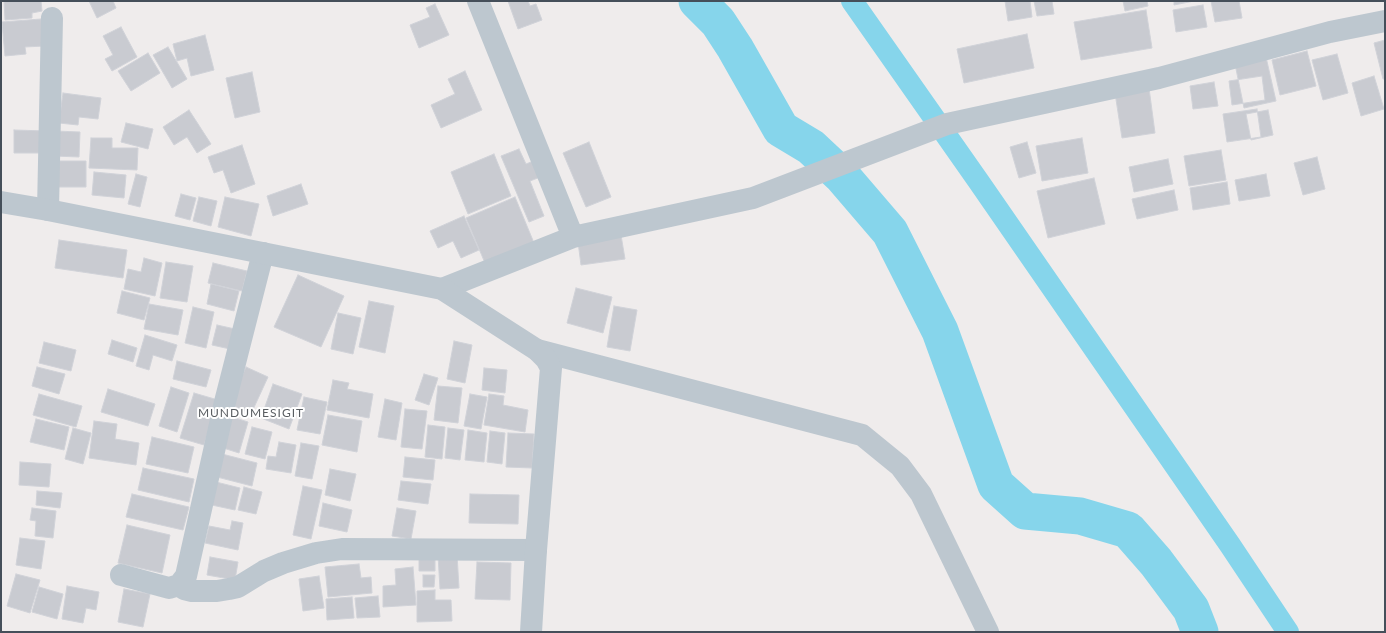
<!DOCTYPE html>
<html>
<head>
<meta charset="utf-8">
<style>
	body { margin:0 }
	#map { position:relative; width:1386px; height:633px; overflow:hidden; background:#efecec; font-family:Lato,sans-serif }
	canvas { display:block }
	.frame { position:absolute; inset:0; border:2px solid #454f5a; pointer-events:none }
</style>
</head>
<body>
<div id="map">
<canvas width="1386" height="633"></canvas>
<div class="frame"></div>
</div>
<script>
const context = document.querySelector('canvas').getContext('2d');
context.lineJoin = 'round';
const toPath = rows => new Path2D(rows.map(r => 'M' + r).join(''));
function trace(path, color, width, dash) { context.strokeStyle = color; context.lineWidth = width; context.lineCap = dash ? 'butt' : 'round'; context.setLineDash(dash || []); context.stroke(path); }
function paint(path, color) { context.fillStyle = color; context.fill(path, 'evenodd'); }
function write(font, color, halo, rows, align = 'center') {
  context.font = font + ' Lato,sans-serif'; context.lineWidth = 4; context.setLineDash([]); context.textBaseline = 'middle'; context.strokeStyle = halo; context.fillStyle = color; for (const [text, x, y, turn = 0] of rows) {
    context.save(); context.translate(x, y); context.rotate((+turn || 0) * Math.PI / 180); context.textAlign = isNaN(turn) ? turn : align; if (halo) context.strokeText(text, 0, 0); context.fillText(text, 0, 0); context.restore();
  }
}
trace(toPath([
	[852,1,979,182,1230,545,1288,632]
]), '#86d5eb', 22);
trace(toPath([
	[697,1,718,22,735,48,781,129,811,147,842,176,890,232,940,331,996,485,1025,511,1080,516,1128,530,1156,562,1191,609,1200,632]
]), '#86d5eb', 37);
const building = toPath([
	[4,1,41,1,42,11,32,13,32,18,5,20,4,1],
	[89,1,113,1,116,8,97,18,89,1],
	[508,1,528,1,530,6,536,4,542,20,518,29,508,1],
	[1005,1,1030,1,1032,17,1008,21,1005,1],
	[1034,1,1052,1,1054,14,1037,16,1034,1],
	[1123,1,1147,1,1148,6,1125,11,1123,1],
	[1174,1,1194,1,1174,5,1174,1],
	[1211,1,1239,1,1242,18,1215,22,1211,1],
	[435,4,449,35,419,48,410,25,430,17,426,8,435,4],
	[1203,5,1207,27,1176,32,1173,10,1203,5],
	[1146,10,1152,48,1081,60,1074,22,1146,10],
	[41,19,44,46,25,47,26,54,5,56,2,22,41,19],
	[121,27,137,57,112,71,105,59,113,55,103,36,121,27],
	[1027,34,1034,68,964,83,957,49,1027,34],
	[205,35,214,70,191,76,187,58,177,61,173,44,205,35],
	[1385,40,1385,79,1383,79,1374,43,1385,40],
	[168,47,187,79,172,88,153,55,168,47],
	[1307,51,1316,86,1280,95,1272,60,1307,51],
	[148,53,160,73,131,91,118,71,148,53],
	[1337,54,1348,93,1323,100,1312,60,1337,54],
	[1266,57,1276,101,1244,108,1235,64,1266,57],
	[465,71,482,110,441,128,431,105,455,94,448,79,465,71],
	[252,72,260,112,235,118,226,78,252,72],
	[1262,76,1265,100,1232,105,1229,81,1262,76],
	[1374,76,1384,109,1361,116,1352,83,1374,76],
	[1214,82,1218,106,1193,109,1190,86,1214,82],
	[1149,88,1155,133,1122,138,1115,93,1149,88],
	[63,93,101,98,98,119,79,117,78,125,59,123,63,93],
	[1257,109,1261,137,1227,142,1223,114,1257,109],
	[189,110,211,144,197,153,187,137,174,145,163,127,189,110],
	[1268,110,1273,135,1251,140,1246,114,1268,110],
	[126,123,153,129,148,149,121,142,126,123],
	[14,130,47,131,47,153,14,153,14,130],
	[55,131,80,132,79,157,54,156,55,131],
	[91,138,112,138,112,148,138,148,137,170,89,168,91,138],
	[1082,138,1088,173,1042,181,1036,146,1082,138],
	[589,142,611,197,586,207,563,153,589,142],
	[1027,142,1036,173,1019,178,1010,147,1027,142],
	[242,145,255,184,231,193,223,170,214,173,208,157,242,145],
	[519,149,526,164,536,160,543,176,530,181,544,216,529,222,501,156,519,149],
	[1221,150,1226,180,1189,186,1184,156,1221,150],
	[494,154,511,196,468,214,451,172,494,154],
	[1317,157,1325,189,1303,195,1294,163,1317,157],
	[1168,159,1173,184,1134,192,1129,167,1168,159],
	[52,161,86,161,86,187,52,187,52,161],
	[94,172,126,175,124,198,92,195,94,172],
	[136,174,147,177,140,207,128,204,136,174],
	[1266,174,1270,196,1239,201,1235,180,1266,174],
	[1094,178,1105,224,1048,238,1037,191,1094,178],
	[1227,182,1230,204,1193,210,1190,188,1227,182],
	[301,184,308,204,273,216,267,196,301,184],
	[1174,190,1178,210,1137,219,1132,199,1174,190],
	[181,194,196,198,190,220,175,216,181,194],
	[199,197,217,201,211,226,193,221,199,197],
	[225,197,259,204,251,236,218,227,225,197],
	[515,197,534,243,485,263,466,218,515,197],
	[464,216,479,250,461,258,453,241,438,248,430,231,464,216],
	[621,235,625,259,581,265,578,242,621,235],
	[59,240,127,250,123,278,55,268,59,240],
	[144,258,162,263,155,296,124,289,128,269,141,272,144,258],
	[166,262,193,266,187,302,160,298,166,262],
	[213,263,247,271,242,291,208,283,213,263],
	[298,275,344,296,321,347,274,327,298,275],
	[211,284,239,291,234,311,207,304,211,284],
	[576,288,612,297,603,333,567,323,576,288],
	[122,291,150,298,144,320,117,313,122,291],
	[369,301,394,306,385,353,359,347,369,301],
	[149,304,183,310,178,335,144,329,149,304],
	[614,306,637,310,630,351,607,347,614,306],
	[193,307,214,312,206,348,185,343,193,307],
	[338,313,361,318,353,354,331,349,338,313],
	[217,325,235,329,230,349,212,345,217,325],
	[145,335,177,345,172,361,153,355,149,370,136,366,145,335],
	[112,340,137,348,133,362,108,354,112,340],
	[454,341,472,345,465,383,447,379,454,341],
	[44,342,76,350,71,371,39,363,44,342],
	[177,361,211,370,206,387,173,379,177,361],
	[37,367,65,374,59,394,32,386,37,367],
	[246,367,268,377,251,414,230,404,246,367],
	[484,368,507,370,505,393,482,390,484,368],
	[424,374,438,378,429,405,415,400,424,374],
	[333,380,349,383,347,389,373,394,369,418,327,410,333,380],
	[273,384,302,394,289,429,261,418,273,384],
	[438,386,462,388,458,423,434,420,438,386],
	[171,387,189,393,177,432,159,426,171,387],
	[108,389,155,404,148,426,101,412,108,389],
	[194,393,218,400,204,445,180,438,194,393],
	[39,394,82,406,76,427,33,415,39,394],
	[470,394,487,397,481,429,464,426,470,394],
	[489,394,504,396,503,405,528,410,525,432,484,425,489,394],
	[304,397,327,402,320,434,297,430,304,397],
	[385,399,402,403,396,440,378,437,385,399],
	[405,409,427,411,422,449,401,447,405,409],
	[226,415,248,422,239,453,217,446,226,415],
	[328,415,362,421,357,452,322,445,328,415],
	[36,419,69,427,64,450,30,442,36,419],
	[94,421,117,424,115,439,139,443,136,465,89,458,94,421],
	[428,425,445,427,442,459,425,457,428,425],
	[252,427,272,432,265,459,245,454,252,427],
	[73,428,91,433,83,464,65,459,73,428],
	[448,428,464,430,460,460,445,458,448,428],
	[468,430,487,433,484,462,465,460,468,430],
	[490,431,505,433,502,464,487,462,490,431],
	[508,433,534,434,532,468,506,467,508,433],
	[152,437,194,447,188,473,146,464,152,437],
	[279,442,296,445,291,473,266,469,268,456,276,457,279,442],
	[301,443,319,446,312,479,295,476,301,443],
	[222,454,257,463,252,486,217,477,222,454],
	[405,457,435,460,433,480,403,477,405,457],
	[20,462,51,464,49,487,19,485,20,462],
	[143,468,194,479,189,502,138,490,143,468],
	[330,469,356,474,350,501,325,495,330,469],
	[212,481,240,488,235,510,207,504,212,481],
	[401,481,431,484,428,504,398,500,401,481],
	[303,486,322,490,311,539,293,535,303,486],
	[244,487,262,492,256,514,238,510,244,487],
	[37,491,62,493,60,508,36,505,37,491],
	[132,494,189,507,183,530,126,517,132,494],
	[470,494,519,495,518,524,469,523,470,494],
	[323,503,352,510,347,532,319,526,323,503],
	[32,508,56,511,53,538,35,536,36,521,30,520,32,508],
	[397,508,416,511,411,539,392,536,397,508],
	[232,521,243,523,238,550,205,543,209,526,230,530,232,521],
	[127,525,170,535,162,573,118,563,127,525],
	[20,538,45,541,41,569,16,565,20,538],
	[457,554,459,588,440,589,438,555,457,554],
	[419,556,435,556,435,571,419,571,419,556],
	[210,557,238,562,235,580,207,575,210,557],
	[477,562,511,563,510,600,475,599,477,562],
	[359,564,361,578,371,577,372,593,328,597,325,567,359,564],
	[413,567,416,605,383,607,383,586,396,585,395,569,413,567],
	[16,574,40,580,30,613,7,606,16,574],
	[423,575,435,575,434,587,423,587,423,575],
	[319,576,324,608,303,611,299,579,319,576],
	[67,586,99,592,96,610,86,608,83,623,62,619,67,586],
	[39,587,63,594,57,619,32,612,39,587],
	[124,589,150,594,143,627,118,622,124,589],
	[435,590,435,600,451,600,452,621,417,622,417,591,435,590],
	[378,596,380,617,357,618,355,598,378,596],
	[352,597,354,618,327,620,326,599,352,597]
]);
paint(building, '#c9cbd1');
trace(building, '#d0d2d8', 1);
trace(toPath([
	[478,1,573,237],
	[48,210,52,18],
	[442,289,573,237,753,198,947,124,1159,78,1330,32,1385,21],
	[537,350,862,435,900,466,921,494,988,632],
	[121,575,169,588,179,585,186,576,225,402,263,253],
	[179,585,184,589,192,591,217,591,229,589,238,587,264,571,283,563,316,553,342,549,536,550]
]), '#bdc7cf', 22);
trace(toPath([
	[1,202,48,210,442,289,537,350,546,359,551,368,536,550,531,632]
]), '#bdc7cf', 22);
context.letterSpacing = '1px';
write('12px', '#595d61', '#fff', [
	["MUNDUMESIGIT",251,413]
]);
context.letterSpacing = '0px';
</script>
</body>
</html>
